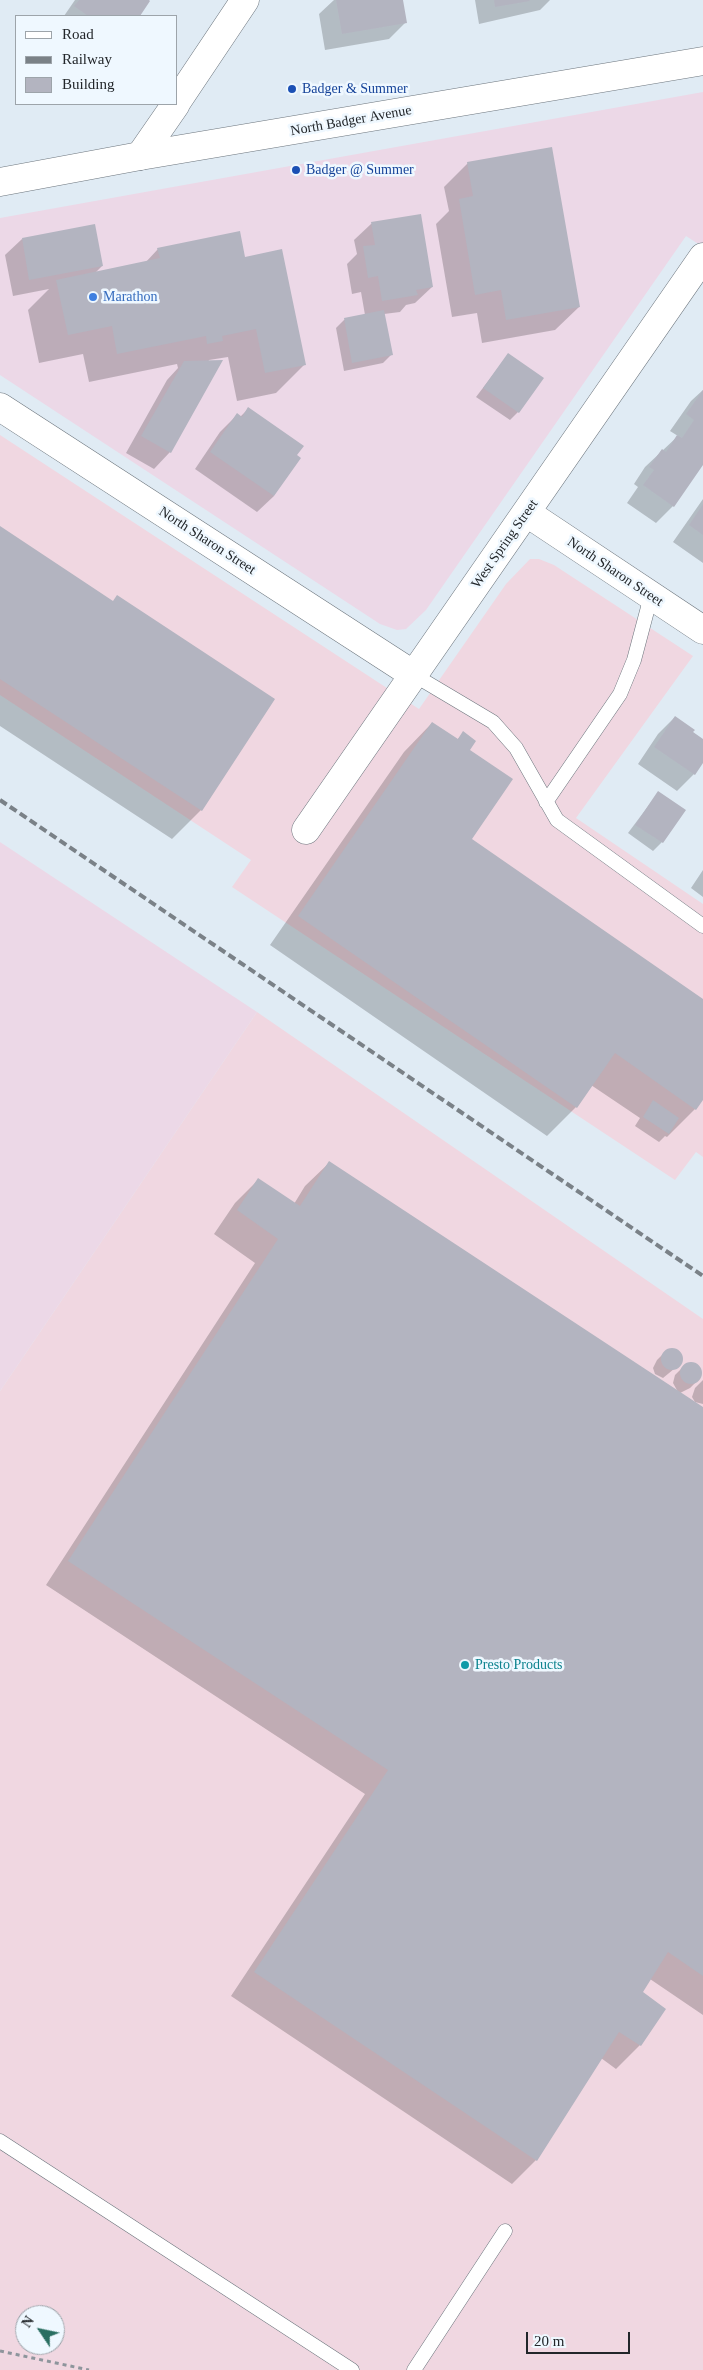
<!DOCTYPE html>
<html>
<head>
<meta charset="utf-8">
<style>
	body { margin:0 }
	#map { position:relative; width:703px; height:2370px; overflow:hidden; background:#e0ebf4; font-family:Georgia,serif }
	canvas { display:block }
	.legend { position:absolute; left:15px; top:15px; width:162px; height:90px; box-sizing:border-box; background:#eff8ff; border:1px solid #9da4aa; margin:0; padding:6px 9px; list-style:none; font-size:15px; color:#22262a }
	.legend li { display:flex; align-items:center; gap:10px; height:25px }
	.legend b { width:25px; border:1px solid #9da4aa }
	.north { position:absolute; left:15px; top:2305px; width:50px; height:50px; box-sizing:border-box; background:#eff8ff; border:1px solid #9da4aa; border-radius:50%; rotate:304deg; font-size:14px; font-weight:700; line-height:20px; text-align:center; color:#22262a }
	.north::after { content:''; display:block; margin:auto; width:18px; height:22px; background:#296e61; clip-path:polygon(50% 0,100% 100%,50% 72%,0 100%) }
	.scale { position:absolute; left:526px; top:2332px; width:104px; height:22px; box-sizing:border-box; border:2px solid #22262a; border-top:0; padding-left:6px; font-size:15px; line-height:18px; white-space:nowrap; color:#22262a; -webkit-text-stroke:4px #eff8ff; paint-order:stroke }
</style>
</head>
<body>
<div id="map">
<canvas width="703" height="2370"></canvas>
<ul class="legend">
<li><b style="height:6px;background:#fff"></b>Road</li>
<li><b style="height:6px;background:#7a8187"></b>Railway</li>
<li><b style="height:14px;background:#b3b4c0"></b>Building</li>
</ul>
<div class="north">N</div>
<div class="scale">20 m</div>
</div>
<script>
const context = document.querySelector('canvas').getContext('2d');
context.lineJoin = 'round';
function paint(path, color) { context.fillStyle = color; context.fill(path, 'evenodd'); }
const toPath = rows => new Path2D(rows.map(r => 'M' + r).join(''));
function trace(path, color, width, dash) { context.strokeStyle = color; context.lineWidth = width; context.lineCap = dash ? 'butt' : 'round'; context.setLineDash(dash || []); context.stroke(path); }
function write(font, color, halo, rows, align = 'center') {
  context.font = font + ' Georgia,serif'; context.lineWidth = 5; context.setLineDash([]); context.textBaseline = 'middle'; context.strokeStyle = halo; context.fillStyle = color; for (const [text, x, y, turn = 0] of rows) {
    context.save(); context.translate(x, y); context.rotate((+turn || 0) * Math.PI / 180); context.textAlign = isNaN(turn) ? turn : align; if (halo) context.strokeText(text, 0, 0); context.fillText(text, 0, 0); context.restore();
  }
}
paint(toPath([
	[703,92,703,247,686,236,426,610,406,629,397,630,380,624,0,375,0,218],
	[0,842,257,1012,0,1391]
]), '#ecd8e7');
paint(toPath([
	[0,435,419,709,506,584,530,559,539,559,554,565,693,656,576,818,703,904,703,1157,696,1152,675,1180,232,887,251,860,0,695],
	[257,1012,703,1319,703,2370,0,2370,0,1391],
	[25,2315,55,2315,55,2345,25,2345]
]), '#f0d7e1');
paint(toPath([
	[75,0,146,0,149,1,139,16,64,16],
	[334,0,402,0,406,22,389,39,325,50,319,14],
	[475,0,550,0,540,10,479,24],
	[468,163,579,307,555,330,482,343,477,313,452,317,436,224,449,211,444,187],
	[420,216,432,287,415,303,406,305,400,312,384,314,391,355,383,363,344,371,336,328,344,320,365,315,361,292,352,294,347,264,357,254,354,240,371,224],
	[22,239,102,266,95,273,145,263,158,249,244,258,304,365,276,393,237,401,228,357,209,360,170,452,154,469,126,453,167,380,178,368,177,364,89,382,83,354,39,363,28,310,49,289,13,296,5,255],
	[508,355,518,412,510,420,476,397],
	[703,390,703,463,673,506,656,523,627,503,638,487,634,484,645,467,678,436,670,431,691,401],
	[249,408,274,496,257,512,195,469,220,432,237,415,240,417],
	[703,499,703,563,673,542],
	[0,528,112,602,274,699,201,810,172,839,0,726],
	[675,717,703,741,703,760,694,774,677,791,638,764,658,734],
	[432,723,457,740,463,733,468,750,470,839,703,1000,703,1098,695,1109,667,1137,665,1136,659,1142,635,1126,640,1118,591,1085,576,1107,547,1136,270,945,404,752],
	[658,793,662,842,653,851,628,833],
	[703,870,703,897,691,888],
	[329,1163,678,1392,673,1383,675,1375,684,1366,696,1364,701,1371,699,1379,690,1388,680,1393,703,1408,703,2015,650,1979,641,1992,640,2045,616,2069,601,2058,536,2160,512,2184,231,1996,365,1794,46,1585,255,1263,214,1234,235,1203,258,1180,294,1204,305,1186],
	[672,1349,678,1352,681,1358,680,1364,663,1378,655,1374,653,1368,657,1360,666,1351],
	[703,1380,703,1404,695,1402,692,1397,695,1388]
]), '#0003');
paint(toPath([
	[79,0,149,0,150,1,140,16,88,16,74,6],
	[336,0,403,0,407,23,342,34],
	[494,0,529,0,530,1,495,7],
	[552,147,580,307,506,320,501,290,475,295,459,199,473,196,467,162],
	[421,214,433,287,416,290,418,295,382,301,378,276,368,278,363,246,375,245,371,222],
	[95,224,103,266,29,280,22,238],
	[240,231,245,257,282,249,306,365,265,373,256,329,222,336,223,341,207,344,206,336,117,354,112,326,68,335,56,280,160,258,157,248],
	[384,310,393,355,352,363,344,318],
	[508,353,544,378,519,413,483,388],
	[223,360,171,453,141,436,184,361],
	[703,390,703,465,674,507,643,485,654,470,649,467,662,449,666,452,677,435,682,438,694,420,686,414],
	[248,407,304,446,297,455,301,458,274,496,210,452,237,413,242,417],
	[703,504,703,535,689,525],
	[0,526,113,601,117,595,275,699,202,811,0,679],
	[675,716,695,730,693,732,703,739,703,763,695,775,654,747],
	[432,722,458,739,463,731,476,741,470,750,513,779,472,839,703,999,703,1100,696,1110,615,1053,577,1108,298,916],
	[658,791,686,810,663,843,635,825],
	[653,1100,679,1118,669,1134,643,1117],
	[329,1161,703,1407,703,1976,668,1952,643,1992,666,2009,641,2046,619,2032,537,2161,254,1972,388,1770,68,1561,278,1239,237,1210,258,1178,300,1206],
	'661 1359a11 11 0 1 1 22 0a11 11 0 1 1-22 0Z',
	'680 1373a11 11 0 1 1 22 0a11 11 0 1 1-22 0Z'
]), '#b3b4c0');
const lane = toPath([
	[414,675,493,722,516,748,557,820,703,926],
	[546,802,620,694,634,660,651,596],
	[0,2141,352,2370],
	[414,2370,505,2231]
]);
const street = toPath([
	[176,103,245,0],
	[140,156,176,104],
	[0,407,414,675],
	[527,513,703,630],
	[306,830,703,257]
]);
const secondary = toPath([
	[0,182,140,156,703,61]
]);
trace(lane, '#6c757d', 15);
trace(street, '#6c757d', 29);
trace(secondary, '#6c757d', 29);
trace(toPath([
	[0,2351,89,2370]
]), '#8d959c', 3, [4, 4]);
trace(lane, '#fff', 14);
trace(street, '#fff', 28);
trace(secondary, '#fff', 28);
trace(toPath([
	[0,800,703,1276]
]), '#7a8187', 4, [8, 4]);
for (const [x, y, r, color] of [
	[292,89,5,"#1a4fb4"],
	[296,170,5,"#1a4fb4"],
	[93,297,5,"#3f7fe0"],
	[465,1665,5,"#0f9aa8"]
]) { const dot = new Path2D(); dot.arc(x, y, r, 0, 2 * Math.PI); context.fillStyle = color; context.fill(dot); trace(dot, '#eff8ff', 2); }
write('14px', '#164399', '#eff8ff', [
	["Badger & Summer",302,89],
	["Badger @ Summer",306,170]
], 'left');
write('14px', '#22262a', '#eff8ff', [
	["North Badger Avenue",351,121,-10],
	["North Sharon Street",207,541,33],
	["West Spring Street",505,544,-55],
	["North Sharon Street",615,572,34]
]);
write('14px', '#366cbe', '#eff8ff', [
	["Marathon",103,297]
], 'left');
write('14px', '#0d838f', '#eff8ff', [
	["Presto Products",475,1665]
], 'left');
</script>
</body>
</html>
